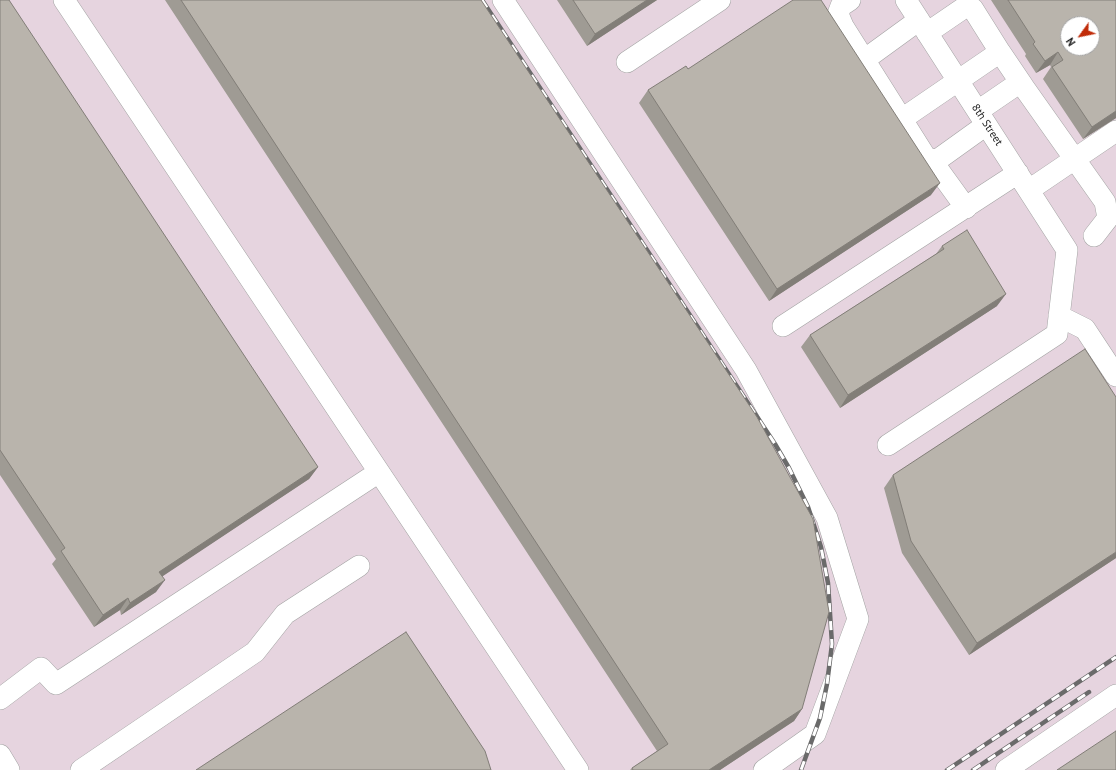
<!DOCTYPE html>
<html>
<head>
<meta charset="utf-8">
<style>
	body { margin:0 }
	#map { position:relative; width:1116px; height:770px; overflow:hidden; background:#edebe2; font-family:"PT Sans",sans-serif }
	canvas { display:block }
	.north { position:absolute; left:1060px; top:16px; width:40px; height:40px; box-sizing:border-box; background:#fff; border:1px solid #a4a4a4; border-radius:50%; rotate:237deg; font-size:11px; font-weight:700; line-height:16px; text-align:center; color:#1c1c1c }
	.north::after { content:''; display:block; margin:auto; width:14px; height:18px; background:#c02b08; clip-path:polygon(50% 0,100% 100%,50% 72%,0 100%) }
</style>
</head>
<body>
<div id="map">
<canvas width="1116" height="770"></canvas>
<div class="north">N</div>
</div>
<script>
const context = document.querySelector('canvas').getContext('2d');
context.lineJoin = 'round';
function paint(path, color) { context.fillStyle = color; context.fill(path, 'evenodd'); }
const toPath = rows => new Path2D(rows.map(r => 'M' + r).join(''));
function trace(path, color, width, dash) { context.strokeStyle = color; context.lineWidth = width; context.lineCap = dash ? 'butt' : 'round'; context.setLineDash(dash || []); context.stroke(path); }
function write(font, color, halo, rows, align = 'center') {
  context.font = font + ' "PT Sans",sans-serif'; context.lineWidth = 4; context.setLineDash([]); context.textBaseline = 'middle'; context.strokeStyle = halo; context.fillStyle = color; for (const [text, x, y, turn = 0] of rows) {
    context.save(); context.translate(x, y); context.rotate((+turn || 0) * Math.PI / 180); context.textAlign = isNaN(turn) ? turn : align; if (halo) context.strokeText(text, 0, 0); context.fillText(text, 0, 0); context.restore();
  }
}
paint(toPath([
	[0,0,1116,0,1116,770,0,770],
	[1068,24,1092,24,1092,48,1068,48]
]), '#e6d4df');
const minor = toPath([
	[64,0,578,770],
	[503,0,746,370,827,518,858,619,815,734,764,770],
	[850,0,841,6,838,14,843,26,925,156,932,161,940,158,986,125],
	[906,0,1067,250],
	[927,33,968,5,973,9,1000,52],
	[864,60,919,20],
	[627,62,720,0],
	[978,111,1016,85,1023,86,1105,202,1108,218,1094,236],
	[902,119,1000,52,1023,86],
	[932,161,966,208],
	[1029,190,1116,131],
	[1059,316,1085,329,1116,376],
	[783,326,1018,173],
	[888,445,1057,334,1067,250],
	[0,699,41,668,56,684,379,472],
	[0,755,9,770],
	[81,770,255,652,285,614,359,566],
	[1006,770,1116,695]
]);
trace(minor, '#a3a3a3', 22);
trace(minor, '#fff', 21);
const rail = toPath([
	[482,0,775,444,789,468,808,507,821,547,828,583,832,644,827,684,820,718,801,770],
	[947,770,1116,657],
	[973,770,1089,692]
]);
trace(rail, '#6a6a6a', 4.5);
trace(rail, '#fff', 3, [9]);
paint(toPath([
	[0,0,318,467,309,479,162,576,156,592,121,615,120,610,94,627,52,564,56,559,0,475],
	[165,0,481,0,802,709,794,721,720,770,630,770,632,768,657,751],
	[557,0,657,0,587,46],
	[991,0,1116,0,1116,118,1083,139,1043,79,1051,67,1050,65,1036,73,1025,56,1026,54],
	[688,69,931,195,769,301,639,103,648,90],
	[942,246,997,306,840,408,801,347,810,335,936,254],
	[893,475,1116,558,969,655,902,553,884,488]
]), '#9f9b94');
paint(toPath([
	[647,0,657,0,587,46,595,34],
	[1058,52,1050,65,1036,73,1045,61],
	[1116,111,1116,118,1083,139,1092,127],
	[940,183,931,195,769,301,777,289],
	[1006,294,997,306,840,408,848,395],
	[318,467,309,479,151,584,159,572],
	[1116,552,1116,558,969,655,977,643],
	[165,580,156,592,121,615,130,603],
	[128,598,120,610,94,627,103,615],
	[802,709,794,721,720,770,709,770]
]), '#827e78');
const building = toPath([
	[0,0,9,0,318,467,159,572,165,580,130,603,128,598,103,615,61,551,65,548,0,450,0,0],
	[181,0,481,0,757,417,813,519,829,612,802,709,709,770,633,770,632,768,668,744,181,0],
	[573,0,647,0,595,34,573,0],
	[793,0,821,0,940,183,777,289,648,90,686,66,688,69,793,0],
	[1008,0,1116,0,1116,111,1092,127,1052,67,1063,60,1058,52,1045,61,1033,44,1035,42,1008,0],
	[1068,24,1092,24,1092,48,1068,48,1068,24],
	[967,230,1006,294,848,395,810,335,944,249,942,246,967,230],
	[1085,349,1116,397,1116,552,977,643,911,541,893,475,1085,349],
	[406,632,485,751,491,770,196,770,406,632],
	[1116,731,1116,770,1057,770,1116,731]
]);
paint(building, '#b9b4ac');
trace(building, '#827e78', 1);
write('11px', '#1c1c1c', '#fff', [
	["8th Street",987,125,57]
]);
</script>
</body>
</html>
